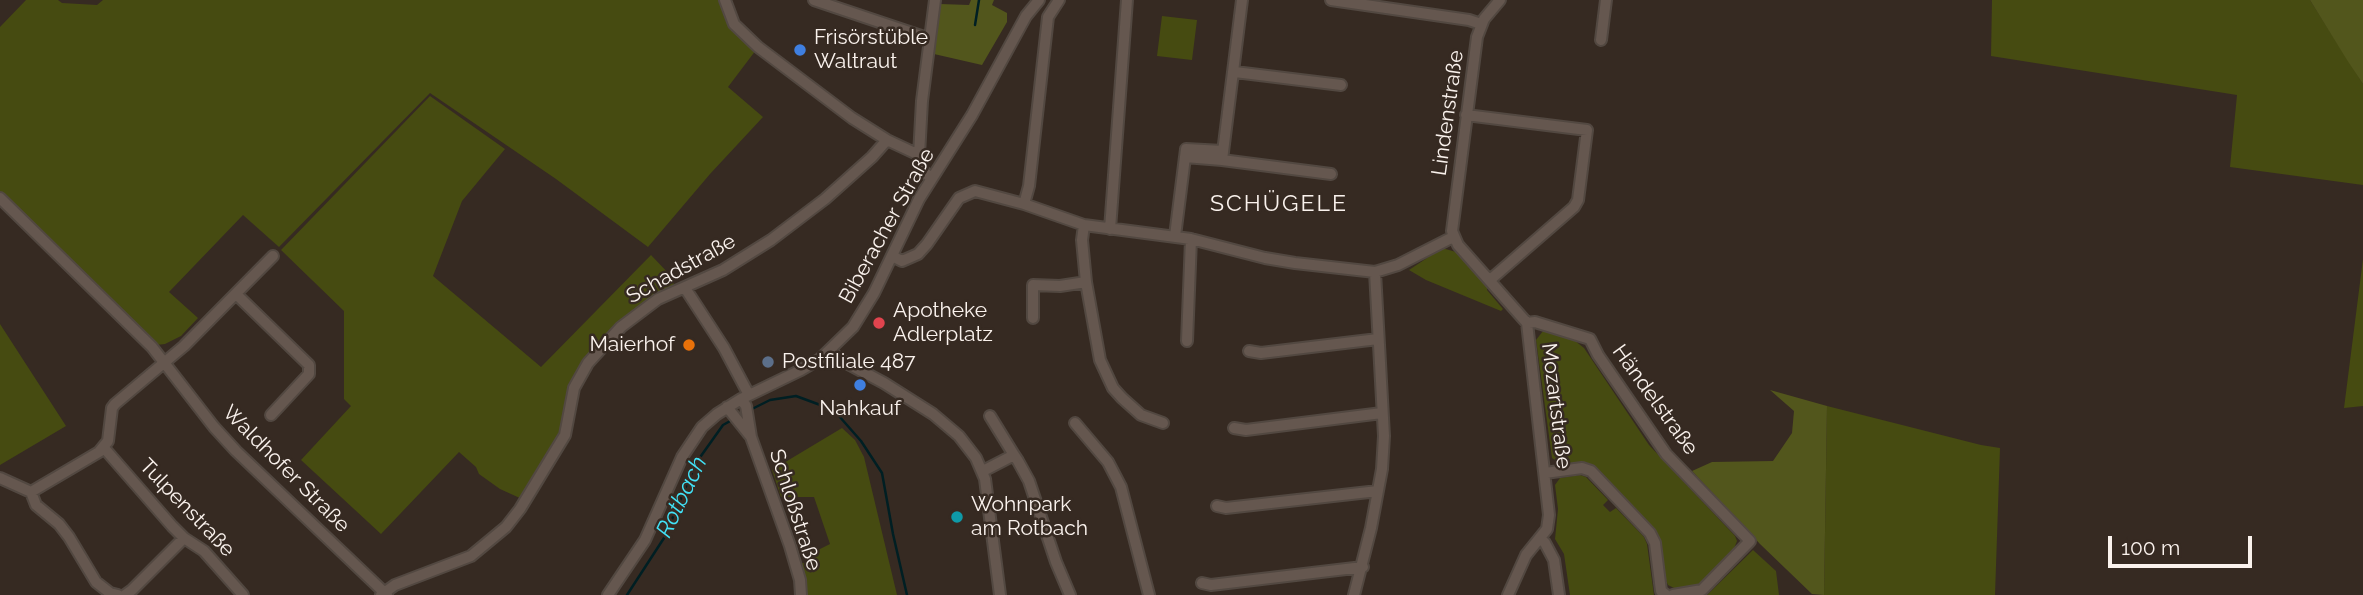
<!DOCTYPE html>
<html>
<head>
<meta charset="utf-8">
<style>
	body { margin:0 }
	#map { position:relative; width:2363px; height:595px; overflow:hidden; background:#362a22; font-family:Raleway,sans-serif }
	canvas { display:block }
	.scale { position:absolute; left:2108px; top:536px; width:144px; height:32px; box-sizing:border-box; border:4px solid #faf2ed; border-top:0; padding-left:9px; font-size:21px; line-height:24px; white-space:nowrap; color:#faf2ed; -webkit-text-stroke:5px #362a22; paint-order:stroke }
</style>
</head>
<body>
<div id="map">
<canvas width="2363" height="595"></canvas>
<div class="scale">100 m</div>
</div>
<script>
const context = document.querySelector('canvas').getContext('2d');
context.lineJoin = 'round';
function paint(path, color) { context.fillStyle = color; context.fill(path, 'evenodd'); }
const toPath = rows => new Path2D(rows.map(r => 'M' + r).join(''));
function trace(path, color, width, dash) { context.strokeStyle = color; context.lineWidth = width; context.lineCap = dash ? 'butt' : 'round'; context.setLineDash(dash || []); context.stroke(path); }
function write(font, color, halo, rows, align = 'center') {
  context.font = font + ' Raleway,sans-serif'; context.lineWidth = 5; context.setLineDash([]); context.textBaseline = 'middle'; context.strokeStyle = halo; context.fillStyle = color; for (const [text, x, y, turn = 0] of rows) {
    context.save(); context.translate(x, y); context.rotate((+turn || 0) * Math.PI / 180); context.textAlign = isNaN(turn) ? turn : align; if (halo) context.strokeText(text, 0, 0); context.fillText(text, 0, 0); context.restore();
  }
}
paint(toPath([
	[26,0,58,0,62,3,97,5,103,0,721,0,726,18,756,50,728,87,763,117,710,174,648,247,556,179,430,93,279,247,243,215,169,292,198,318,181,336,165,344,156,345,0,192,0,27],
	[1992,0,2310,0,2363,84,2363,185,2230,167,2237,95,1991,56],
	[1162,16,1197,20,1192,60,1157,56],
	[430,96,505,149,462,201,433,276,541,367,651,255,671,276,674,284,586,361,562,434,522,499,500,489,479,474,476,467,459,452,381,534,301,460,351,406,344,399,344,311,281,250],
	[1442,248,1456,252,1487,286,1487,290,1503,309,1501,311,1426,280,1409,270],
	[2363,259,2363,406,2344,408],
	[0,324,66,426,0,465],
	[1543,331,1574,340,1584,348,1649,445,1735,536,1737,541,1733,551,1734,553,1698,587,1678,590,1668,585,1664,576,1659,538,1653,528,1592,465,1585,462,1562,465,1552,458,1536,340],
	[1827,406,1981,445,2000,448,1995,595,1824,595],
	[842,428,855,440,864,457,897,595,805,595,800,564,810,561,812,553,830,544,814,497,781,497,772,470],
	[1580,475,1586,477,1608,500,1603,505,1610,512,1616,508,1644,537,1647,544,1654,595,1570,595,1564,554,1555,539,1558,509,1555,485,1560,478],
	[1753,550,1776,571,1779,595,1707,595]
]), '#464b11');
paint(toPath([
	[971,0,994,0,992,5,1007,13,1007,22,982,65,934,54,940,4,969,5],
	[2310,0,2363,0,2363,84,2347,60],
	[1770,390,1827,406,1824,595,1812,594,1760,544,1692,471,1712,462,1773,461,1792,433,1794,411]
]), '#52561c');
trace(toPath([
	[975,25,979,0],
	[750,410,770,400,796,396,823,406,839,416,861,441,882,473,893,534,907,595],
	[627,595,664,538,696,463,723,425,732,420]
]), '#001f23', 2.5);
const minor = toPath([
	[725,0,734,24,758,47,852,118,887,140,919,155],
	[814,0,930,39],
	[1331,0,1469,20,1481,24],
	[1500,0,1484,19,1477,37,1452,231,1458,245,1527,323,1549,515,1547,529,1526,555,1508,595],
	[1601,40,1606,0],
	[1235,72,1341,85],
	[1466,115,1587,130,1578,200,1574,207,1490,280],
	[1185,157,1186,149,1223,151],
	[1222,160,1331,174],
	[931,178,922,170,919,155,922,101,935,0],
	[0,198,152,347,214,427,236,451,387,595],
	[1024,204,1029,186,1048,17,1059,0],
	[1084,225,1082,240,1086,282,1100,360,1113,388,1122,398,1141,415,1163,423],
	[1110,229,1127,0],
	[1175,236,1185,157,1222,160,1242,0],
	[892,256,902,261,918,254,927,244,959,198,975,191,1024,204,1084,225,1191,239,1265,258,1295,263,1375,272,1398,265,1453,237],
	[685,288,724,348,749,395],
	[236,294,309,365,309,374,271,415],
	[1033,318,1033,285,1060,286,1086,282],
	[1527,323,1535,322,1590,339,1598,355,1666,454,1750,541,1702,590,1673,595],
	[1187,341,1191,239],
	[830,350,839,359,884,383,933,414,959,436,976,458,985,479,1000,595],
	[1249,351,1261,353,1378,339],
	[741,399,746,406,751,437,790,546,800,580,801,595],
	[727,407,751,437],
	[990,416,1014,455],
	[1075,423,1108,462,1121,487,1149,595],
	[1234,428,1246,430,1382,413],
	[104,448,172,526,184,538,204,551,243,595],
	[983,471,1014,455,1018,461,1029,481,1056,562,1070,595],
	[1545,473,1582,468,1591,471,1650,533,1655,543,1661,591,1666,595],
	[0,478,31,492,99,452,108,441,112,408,115,404,184,346,273,256],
	[31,492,36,505,59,524,69,537,96,582,110,593,118,595],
	[1217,506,1226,508,1378,491],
	[1541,539,1545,543,1554,560,1559,595],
	[1202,583,1211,585,1363,567],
	[125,595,132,590,184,538],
	[381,595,395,585,471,556,506,527,520,509,565,435,574,388,588,363,621,327,658,299,723,270,771,240,825,199,872,157,887,140],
	[608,595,645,540,682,457,702,427,717,414,741,399,801,370,820,359,853,327,874,293,919,199,972,115,1026,16,1039,0],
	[1354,595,1371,528,1382,469,1384,436,1375,272]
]);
trace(minor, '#524841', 14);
trace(minor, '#65574f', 10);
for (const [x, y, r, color] of [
	[800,50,7,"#3f7fe0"],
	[879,323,7,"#e0444e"],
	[689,345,7,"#e8710a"],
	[768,362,7,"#5c6f8a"],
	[860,385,7,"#3f7fe0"],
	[957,517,7,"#0f9aa8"]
]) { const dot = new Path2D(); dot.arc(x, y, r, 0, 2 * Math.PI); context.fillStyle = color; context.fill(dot); trace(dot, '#362a22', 2.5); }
write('21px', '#faf2ed', '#362a22', [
	["Frisörstüble",814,38],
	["Waltraut",814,62],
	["Apotheke",893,311],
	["Adlerplatz",893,335],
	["Maierhof",675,345,"right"],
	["Postfiliale 487",782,362],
	["Nahkauf",860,409,"center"],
	["Wohnpark",971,505],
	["am Rotbach",971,529]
], 'left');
write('21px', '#faf2ed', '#362a22', [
	["Lindenstraße",1448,113,-82],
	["Biberacher Straße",887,226,-61],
	["Schadstraße",681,269,-29],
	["Händelstraße",1655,400,54],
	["Mozartstraße",1556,406,83],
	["Waldhofer Straße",286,469,45],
	["Tulpenstraße",187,508,46],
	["Schloßstraße",795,510,72]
]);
context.letterSpacing = '2px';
write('23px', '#faf2ed', '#362a22', [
	["SCHÜGELE",1279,204]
]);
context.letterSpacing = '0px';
write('italic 23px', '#42e2f7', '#362a22', [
	["Rotbach",682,497,-64]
]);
</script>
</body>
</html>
